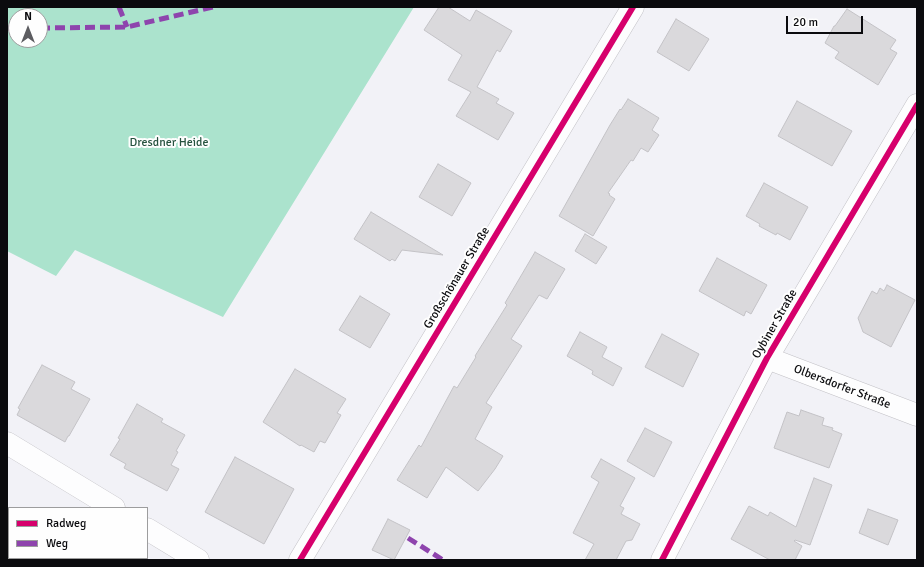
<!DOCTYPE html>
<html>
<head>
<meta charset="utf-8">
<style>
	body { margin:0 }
	#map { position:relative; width:924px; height:567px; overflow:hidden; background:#f2f2f7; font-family:Signika,sans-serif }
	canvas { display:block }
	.frame { position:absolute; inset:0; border:8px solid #0b0b0e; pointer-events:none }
	.legend { position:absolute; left:8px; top:507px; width:140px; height:52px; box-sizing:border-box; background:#fefefe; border:1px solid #9d9d9e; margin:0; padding:5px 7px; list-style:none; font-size:12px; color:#0b0b0e }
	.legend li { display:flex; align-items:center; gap:8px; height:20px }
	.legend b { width:20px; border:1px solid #9d9d9e }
	.north { position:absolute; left:8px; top:8px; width:40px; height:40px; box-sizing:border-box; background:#fefefe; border:1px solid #9d9d9e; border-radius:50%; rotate:0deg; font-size:11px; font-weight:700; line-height:16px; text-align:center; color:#0b0b0e }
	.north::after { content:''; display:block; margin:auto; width:14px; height:18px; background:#5c5c60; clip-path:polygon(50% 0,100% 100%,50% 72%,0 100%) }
	.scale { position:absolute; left:786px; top:16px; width:77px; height:18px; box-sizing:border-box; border:2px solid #0b0b0e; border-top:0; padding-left:5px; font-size:12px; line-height:14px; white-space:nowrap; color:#0b0b0e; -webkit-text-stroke:3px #fefefe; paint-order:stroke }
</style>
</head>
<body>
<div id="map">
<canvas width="924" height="567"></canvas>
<div class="frame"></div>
<ul class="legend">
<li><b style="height:5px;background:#d6006c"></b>Radweg</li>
<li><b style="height:5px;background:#8e44ad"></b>Weg</li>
</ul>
<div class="north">N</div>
<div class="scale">20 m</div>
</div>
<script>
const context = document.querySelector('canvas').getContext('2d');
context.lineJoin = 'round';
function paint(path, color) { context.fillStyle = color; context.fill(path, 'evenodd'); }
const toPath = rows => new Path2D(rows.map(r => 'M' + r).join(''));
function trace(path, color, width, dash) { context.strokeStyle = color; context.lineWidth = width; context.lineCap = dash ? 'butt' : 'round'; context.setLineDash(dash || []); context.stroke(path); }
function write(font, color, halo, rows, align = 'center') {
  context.font = font + ' Signika,sans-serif'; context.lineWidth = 4; context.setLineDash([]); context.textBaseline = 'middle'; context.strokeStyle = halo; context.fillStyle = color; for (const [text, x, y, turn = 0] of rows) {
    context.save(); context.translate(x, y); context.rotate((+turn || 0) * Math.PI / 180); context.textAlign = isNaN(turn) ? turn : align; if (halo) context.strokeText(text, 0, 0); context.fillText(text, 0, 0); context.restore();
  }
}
paint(toPath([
	[7,7,414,7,223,317,75,250,56,276,7,251],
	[16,16,40,16,40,40,16,40]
]), '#abe3cd');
const building = toPath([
	[439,7,448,7,470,21,476,10,512,31,500,52,497,50,477,87,499,99,496,103,514,113,498,140,456,116,471,92,448,80,462,55,424,30,439,7],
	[847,9,896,40,890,49,897,53,878,85,835,58,839,52,825,43,834,26,835,26,847,9],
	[676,19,709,39,689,71,657,52,676,19],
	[628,99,659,118,652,130,659,135,648,152,641,148,633,161,631,160,608,193,610,194,609,195,615,199,593,236,559,216,610,125,620,109,621,110,628,99],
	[797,101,852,131,832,166,778,136,797,101],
	[438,164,471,183,452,216,419,197,438,164],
	[764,183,808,207,790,240,777,233,776,235,759,226,760,224,746,216,764,183],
	[371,212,443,255,402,250,395,261,392,259,390,261,354,239,371,212],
	[585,234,607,247,596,264,575,251,585,234],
	[535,252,565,269,547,299,539,295,511,339,522,346,486,403,492,407,475,439,503,456,495,469,478,491,446,467,427,498,397,480,419,445,421,447,454,386,457,388,476,357,475,356,507,305,505,303,535,252],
	[717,258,767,285,751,314,746,311,744,316,699,291,717,258],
	[887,285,915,300,891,347,863,332,858,318,872,291,877,294,880,288,884,291,887,285],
	[360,296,390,314,370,348,339,330,360,296],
	[580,332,607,347,602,357,622,368,613,386,592,374,593,371,567,356,580,332],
	[662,334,699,354,683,387,645,367,662,334],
	[42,365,75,382,71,389,90,399,69,436,68,436,65,442,17,415,20,409,18,408,42,365],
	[295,369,346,399,337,413,341,415,325,443,320,441,314,452,301,445,300,446,263,422,295,369],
	[137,404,163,419,161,422,185,435,176,451,178,452,171,465,179,469,167,491,124,468,126,464,110,455,120,439,118,438,137,404],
	[801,410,824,418,822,425,833,428,832,430,842,434,829,468,774,448,787,412,799,416,801,410],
	[645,428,672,442,654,477,627,461,645,428],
	[235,457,294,489,264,544,205,512,235,457],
	[601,459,635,478,620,506,624,508,621,514,640,524,632,540,626,541,616,560,585,560,594,544,573,533,599,482,591,477,601,459],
	[814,478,832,485,810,545,795,540,794,541,802,546,795,560,770,560,731,539,749,506,768,516,770,512,796,527,814,478],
	[868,509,898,520,888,545,859,533,868,509],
	[388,519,410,530,394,560,372,550,388,519]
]);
paint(building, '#dad9dc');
trace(building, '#c3c2c6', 1);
const minor = toPath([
	[767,358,917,415],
	[7,443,114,508],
	[147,529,198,560],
	[300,560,633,7],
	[662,560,767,358,917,105]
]);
trace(minor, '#c2c1c6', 23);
trace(minor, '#fdfdfe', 22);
trace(toPath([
	[119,7,127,27],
	[7,28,16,28],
	[40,28,127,27,213,7],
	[408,538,443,560]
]), '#8e44ad', 5, [10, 5]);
trace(toPath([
	[300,560,633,7],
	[662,560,767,358,917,105]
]), '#d6006c', 6);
write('12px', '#26523f', '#fefefe', [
	["Dresdner Heide",169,143]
]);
write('12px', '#0b0b0e', '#fefefe', [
	["Großschönauer Straße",457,278,-59],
	["Oybiner Straße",775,324,-60],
	["Olbersdorfer Straße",842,387,21]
]);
</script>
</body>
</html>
